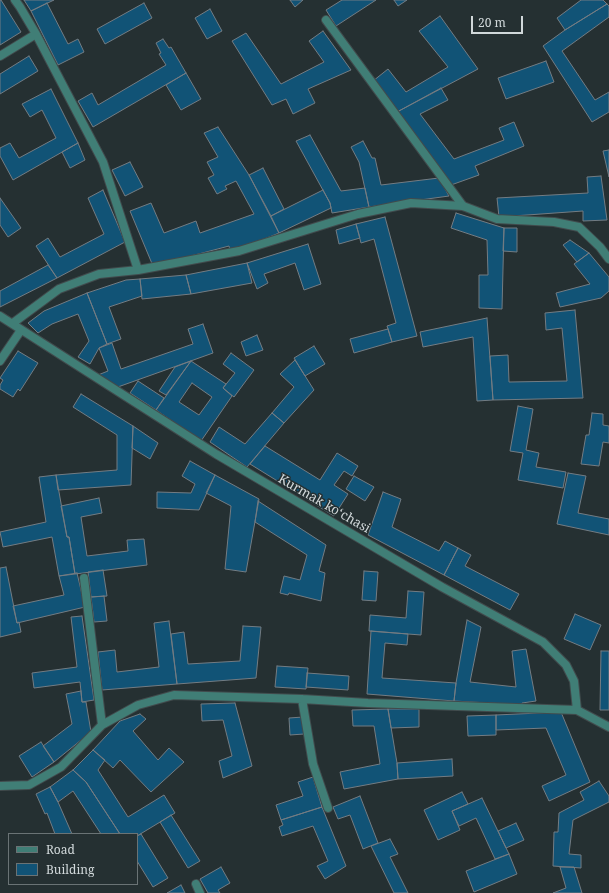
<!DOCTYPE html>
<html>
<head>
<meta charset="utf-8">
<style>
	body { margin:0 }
	#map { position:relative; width:609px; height:893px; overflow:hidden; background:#253032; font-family:"Noto Serif",serif }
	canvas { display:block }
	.legend { position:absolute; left:8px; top:833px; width:130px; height:52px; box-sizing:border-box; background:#253032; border:1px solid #6a7375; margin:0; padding:5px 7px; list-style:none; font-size:12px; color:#d1d8da }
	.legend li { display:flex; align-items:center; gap:8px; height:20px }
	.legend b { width:20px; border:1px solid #6a7375 }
	.scale { position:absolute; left:471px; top:16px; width:52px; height:18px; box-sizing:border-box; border:2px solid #d1d8da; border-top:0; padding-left:5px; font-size:12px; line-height:14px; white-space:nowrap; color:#d1d8da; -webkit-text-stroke:3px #253032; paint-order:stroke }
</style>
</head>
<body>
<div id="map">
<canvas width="609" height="893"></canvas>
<ul class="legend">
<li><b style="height:5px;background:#407e76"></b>Road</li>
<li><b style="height:11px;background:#115376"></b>Building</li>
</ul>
<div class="scale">20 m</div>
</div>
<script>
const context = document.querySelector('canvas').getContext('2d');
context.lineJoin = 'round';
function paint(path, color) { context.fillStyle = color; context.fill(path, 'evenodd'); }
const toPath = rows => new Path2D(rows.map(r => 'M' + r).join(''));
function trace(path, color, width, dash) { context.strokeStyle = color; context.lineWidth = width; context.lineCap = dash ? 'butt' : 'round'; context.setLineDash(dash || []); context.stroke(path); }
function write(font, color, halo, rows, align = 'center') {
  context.font = font + ' "Noto Serif",serif'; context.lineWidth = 3; context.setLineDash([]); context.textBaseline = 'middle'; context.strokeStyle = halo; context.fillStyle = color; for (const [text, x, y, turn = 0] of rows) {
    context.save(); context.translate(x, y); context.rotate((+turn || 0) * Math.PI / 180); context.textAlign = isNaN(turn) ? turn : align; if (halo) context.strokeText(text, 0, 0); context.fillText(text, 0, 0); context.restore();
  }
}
const building = toPath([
	[0,0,1,0,21,32,0,45,0,0],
	[24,0,54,0,31,11,24,0],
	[290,0,303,0,295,7,290,0],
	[342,0,376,0,336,26,326,10,342,0],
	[394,0,407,0,398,6,394,0],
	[581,0,603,0,607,4,565,30,557,18,581,0],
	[47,3,68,44,78,39,84,52,58,65,31,11,47,3],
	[144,3,152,18,105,44,97,29,144,3],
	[607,4,609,6,609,17,562,51,595,100,609,92,609,112,592,122,543,46,565,30,607,4],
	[210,9,222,31,207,39,195,18,210,9],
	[440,16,478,69,397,112,373,81,388,69,406,92,448,67,419,31,440,16],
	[323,31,351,70,308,89,315,103,293,114,286,99,272,105,232,41,246,33,281,84,324,62,309,41,323,31],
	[163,39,169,48,171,47,186,73,93,127,78,101,92,93,98,105,166,65,159,54,161,53,156,43,163,39],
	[29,56,38,71,0,94,0,74,29,56],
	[546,61,554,82,506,99,498,78,546,61],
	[186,73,201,99,181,110,166,85,186,73],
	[441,88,448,100,420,114,454,159,504,140,499,128,514,122,524,146,475,166,479,175,451,185,397,112,441,88],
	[51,89,78,143,13,180,0,156,0,148,10,143,19,158,56,138,42,110,30,117,22,104,51,89],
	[218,127,249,175,279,233,250,245,230,250,229,246,153,266,130,211,151,203,164,233,196,221,200,233,254,214,236,181,225,186,227,189,217,194,208,178,214,175,207,162,218,157,204,133,218,127],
	[310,135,341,191,365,188,369,207,332,213,330,203,296,141,310,135],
	[363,141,372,158,375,158,381,185,439,178,449,196,369,207,359,162,351,147,363,141],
	[78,143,85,160,70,168,62,152,78,143],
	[609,150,609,177,603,151,609,150],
	[130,162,143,187,125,196,112,170,130,162],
	[263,168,284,209,271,216,249,175,263,168],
	[601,176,607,220,583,221,583,211,499,217,497,198,588,193,587,177,601,176],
	[103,190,125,242,57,278,36,246,48,238,60,257,104,234,88,198,103,190],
	[323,190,330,203,331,208,279,233,271,216,323,190],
	[0,198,21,228,8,237,0,225,0,198],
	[456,213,504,228,502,309,479,308,479,275,488,275,487,240,451,228,456,213],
	[385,217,417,336,392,342,387,326,396,323,374,239,361,243,356,224,385,217],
	[356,224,360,238,339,244,336,230,356,224],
	[504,228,517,228,517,252,503,251,504,228],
	[570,240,589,253,577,262,563,245,570,240],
	[308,244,321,284,304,290,295,263,264,274,268,283,257,289,247,263,308,244],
	[589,253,609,277,609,291,601,298,560,307,556,293,590,284,574,264,589,253],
	[247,263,252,283,191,294,186,275,247,263],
	[48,265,57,278,0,307,0,291,48,265],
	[186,275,191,294,142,299,140,279,186,275],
	[140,279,142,296,109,307,121,339,107,344,87,293,126,280,140,279],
	[87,293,107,344,99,348,90,364,78,357,89,341,78,314,52,324,38,333,28,323,44,311,87,293],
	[575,310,583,398,493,400,490,356,508,355,509,382,567,381,562,328,546,330,545,313,575,310],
	[487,318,493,400,477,401,473,337,423,347,420,332,487,318],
	[203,324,213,353,115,388,98,375,108,371,99,348,112,343,121,369,193,344,188,329,203,324],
	[388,329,392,342,354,353,350,339,388,329],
	[257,335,263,350,246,356,241,342,257,335],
	[314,346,325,364,305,376,294,358,314,346],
	[18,351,38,363,20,391,18,389,13,397,0,389,0,385,3,380,0,378,18,351],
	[231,353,254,370,234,397,223,388,235,373,223,364,231,353],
	[295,360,314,390,284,423,272,413,294,387,280,374,295,360],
	[191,361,226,384,223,388,232,396,201,441,156,410,191,361],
	[192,383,212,397,199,415,179,402,192,383],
	[191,361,166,395,159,391,175,367,191,361],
	[138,381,164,398,156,410,130,393,138,381],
	[81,394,133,426,131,485,58,490,56,475,117,470,117,435,73,407,81,394],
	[518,406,533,409,526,450,539,453,536,467,566,472,563,488,518,480,523,453,510,451,518,406],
	[272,413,284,423,247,467,210,442,219,427,245,444,272,413],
	[592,413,603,414,603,425,609,426,609,443,603,442,599,466,581,464,586,435,589,435,592,413],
	[133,426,158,443,150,459,132,448,133,426],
	[265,446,320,480,337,453,358,466,352,476,344,471,334,485,348,494,334,516,250,464,265,446],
	[190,461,215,475,199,510,157,508,157,492,191,493,195,484,182,476,190,461],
	[568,473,586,476,578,513,609,519,609,535,557,524,568,473],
	[56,475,67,537,69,537,75,574,59,576,52,537,3,547,0,532,46,522,39,477,56,475],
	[215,475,259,499,246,572,225,569,231,506,206,493,215,475],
	[354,476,374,487,365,501,346,489,354,476],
	[383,492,401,499,392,527,439,551,445,541,458,548,444,575,368,535,383,492],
	[99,498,102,513,81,517,87,556,128,551,127,540,144,539,147,565,75,574,69,537,67,537,61,506,99,498],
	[258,501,326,545,319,571,325,573,321,601,289,593,288,595,280,593,284,576,300,580,307,555,255,522,258,501],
	[458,548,471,555,465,566,519,594,510,610,444,575,458,548],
	[6,567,17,623,19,622,21,632,0,637,0,568,6,567],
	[103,570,107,596,91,597,88,572,103,570],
	[364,571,378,572,376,601,362,600,364,571],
	[77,573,85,607,17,623,13,606,64,595,59,576,77,573],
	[408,591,424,592,421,635,369,631,370,615,406,618,408,591],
	[104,596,107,621,94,622,91,597,104,596],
	[575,614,601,625,590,650,564,639,575,614],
	[82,616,94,700,82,702,80,682,34,688,32,673,77,667,71,617,82,616],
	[467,620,481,627,470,682,516,687,512,651,526,649,536,701,522,703,522,705,454,701,456,683,467,620],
	[169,621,177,684,102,690,98,652,115,650,117,672,159,667,154,623,169,621],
	[243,626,261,627,256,678,177,684,171,634,184,632,188,664,240,661,243,626],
	[371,631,408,634,407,645,385,643,382,678,456,683,454,701,367,694,371,631],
	[601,651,609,651,609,710,600,710,601,651],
	[277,666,308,668,306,689,275,687,277,666],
	[307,673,349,676,348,690,306,687,307,673],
	[81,691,82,702,86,702,91,732,54,762,43,746,72,724,66,694,81,691],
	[235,703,252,766,223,778,219,761,232,756,223,720,202,721,201,704,235,703],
	[388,709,419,709,419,727,391,728,388,709],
	[388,709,397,763,398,779,344,789,340,772,380,764,374,726,353,726,352,710,388,709],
	[561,712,590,782,549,801,542,786,566,775,546,728,496,730,496,715,561,712],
	[140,714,146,719,133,731,158,760,169,748,184,762,151,792,120,760,113,768,93,750,120,721,140,714],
	[496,715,496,735,468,736,467,716,496,715],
	[303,717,304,734,290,735,289,718,303,717],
	[41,742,54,762,32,777,19,756,41,742],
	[93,750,105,760,98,770,128,817,164,795,175,813,137,836,137,834,120,834,86,782,73,770,93,750],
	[452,759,453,776,398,779,397,763,452,759],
	[73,770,86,782,120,834,101,834,73,791,58,802,50,787,73,770],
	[313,777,322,807,281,820,276,805,303,796,298,782,313,777],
	[599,781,609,796,609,802,573,820,569,854,581,855,581,868,553,866,554,832,558,832,559,813,584,800,580,792,599,781],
	[50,787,58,802,72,834,55,834,47,813,45,814,36,794,50,787],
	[462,792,468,804,452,811,460,830,438,840,424,810,462,792],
	[360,796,378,843,363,849,350,815,338,819,333,807,360,796],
	[482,798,509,854,495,859,476,818,459,826,452,811,482,798],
	[322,807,346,866,325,879,317,866,328,861,313,826,282,836,279,827,283,825,281,820,322,807],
	[171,815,200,861,188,868,160,822,171,815],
	[516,823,524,840,506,848,498,831,516,823],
	[141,834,168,878,153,887,137,861,137,836,141,834],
	[390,839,398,854,390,857,408,893,394,893,371,846,390,839],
	[509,854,517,874,474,892,466,871,509,854],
	[221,867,230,883,218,890,220,893,208,893,200,879,221,867],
	[560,867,574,867,582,893,553,893,566,888,560,867],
	[181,885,185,893,167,893,181,885]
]);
paint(building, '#115376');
trace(building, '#737c83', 1);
const service = toPath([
	[326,20,463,206],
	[0,361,21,330]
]);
const minor = toPath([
	[15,0,20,7,36,34,103,162,138,270],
	[0,56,36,34],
	[0,316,216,454,442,587,543,642,566,665,574,681,577,710,609,727],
	[13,323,59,289,99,274,138,270,239,251,358,214,411,203,463,206,497,219,554,222,579,227,600,247,609,259],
	[84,578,102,725],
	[302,699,313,764,328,808],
	[0,786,29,785,61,767,102,725,138,705,174,695,302,699,368,703,577,710],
	[196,884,200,893]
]);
trace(service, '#414b4d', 10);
trace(minor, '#414b4d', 10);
trace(service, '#407e76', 8);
trace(minor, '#407e76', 8);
write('13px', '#d1d8da', '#253032', [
	["Kurmak koʻchasi",324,504,30]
]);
</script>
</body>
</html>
